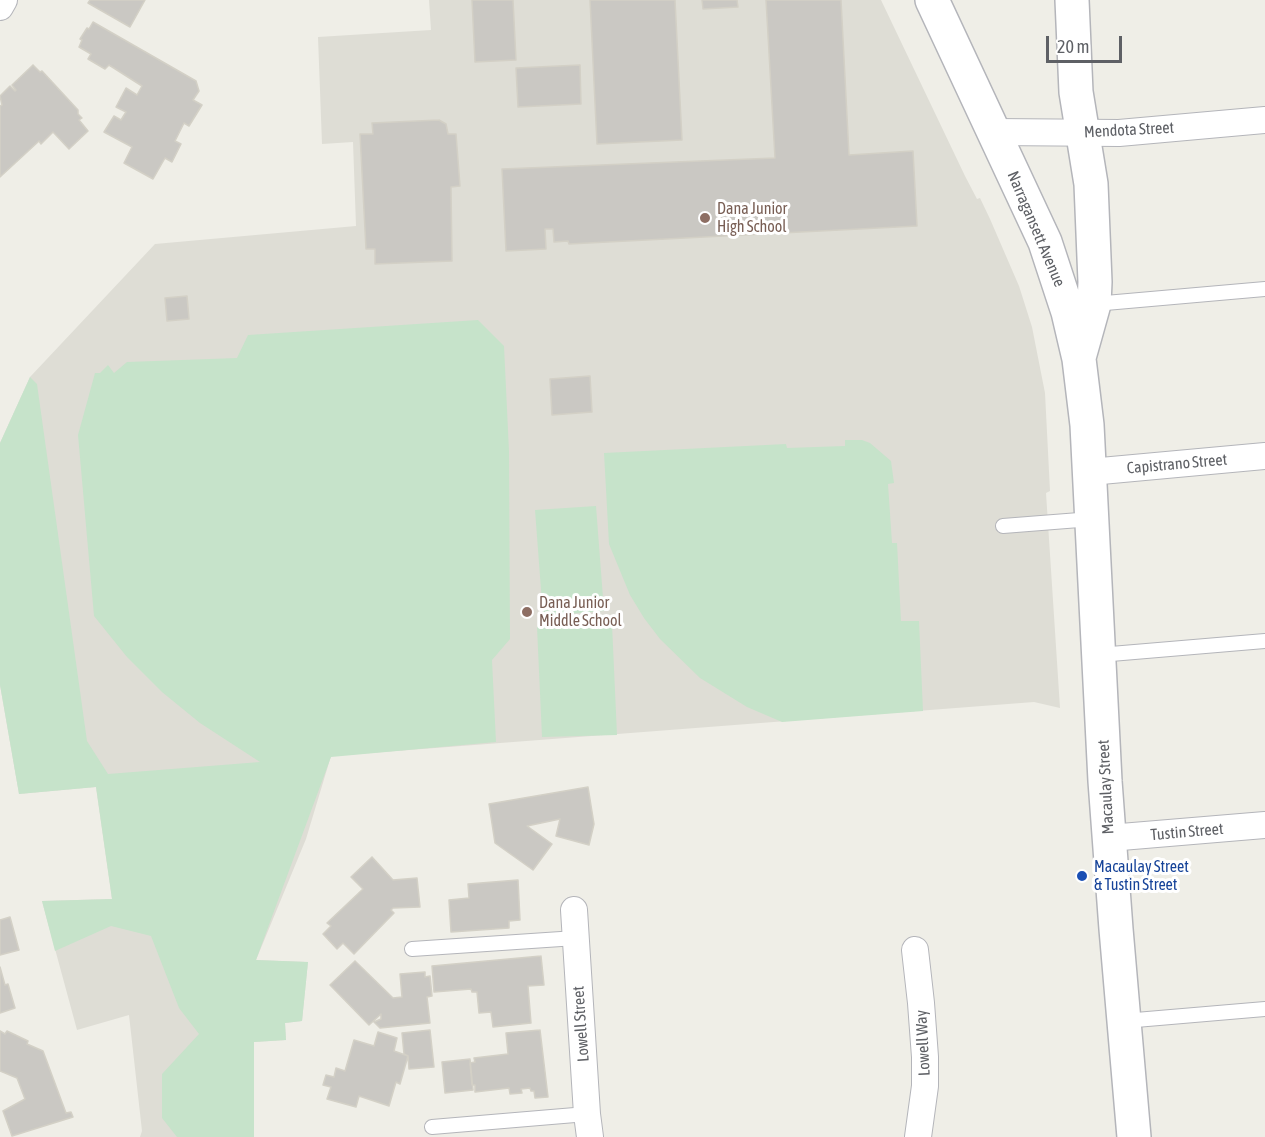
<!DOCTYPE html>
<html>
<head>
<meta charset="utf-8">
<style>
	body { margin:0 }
	#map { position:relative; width:1265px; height:1137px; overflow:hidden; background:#efeee7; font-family:"Asap Condensed",sans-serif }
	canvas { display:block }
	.scale { position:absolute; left:1046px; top:36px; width:76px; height:27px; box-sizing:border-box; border:3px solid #5e6065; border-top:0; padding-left:8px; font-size:18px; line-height:21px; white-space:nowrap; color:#5e6065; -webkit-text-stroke:4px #fff; paint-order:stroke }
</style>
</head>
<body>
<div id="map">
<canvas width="1265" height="1137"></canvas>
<div class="scale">20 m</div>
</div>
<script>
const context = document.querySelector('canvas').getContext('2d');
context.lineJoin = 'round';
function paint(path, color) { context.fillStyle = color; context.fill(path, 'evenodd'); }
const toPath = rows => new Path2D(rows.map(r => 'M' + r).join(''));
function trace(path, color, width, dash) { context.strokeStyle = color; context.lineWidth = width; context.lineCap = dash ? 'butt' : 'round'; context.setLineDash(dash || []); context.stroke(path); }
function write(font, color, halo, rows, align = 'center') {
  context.font = font + ' "Asap Condensed",sans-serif'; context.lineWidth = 6; context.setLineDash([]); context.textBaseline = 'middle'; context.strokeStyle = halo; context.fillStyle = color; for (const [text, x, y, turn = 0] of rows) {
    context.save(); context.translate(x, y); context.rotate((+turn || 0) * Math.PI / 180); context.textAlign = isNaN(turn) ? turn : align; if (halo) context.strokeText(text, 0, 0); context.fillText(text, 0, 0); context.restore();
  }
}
paint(toPath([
	[429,0,881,0,965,176,977,199,980,198,990,219,1019,286,1032,327,1045,393,1050,491,1046,493,1060,708,1034,702,331,756,306,839,256,960,308,962,302,1021,285,1023,286,1040,254,1042,254,1137,140,1137,142,1131,129,1015,77,1030,42,901,112,899,96,787,19,794,0,685,0,443,30,377,155,244,356,226,353,142,322,144,318,37,431,30]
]), '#deddd5');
paint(toPath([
	[478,320,504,346,509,451,510,639,492,660,496,742,331,757,256,960,308,962,302,1021,285,1023,286,1040,254,1042,254,1137,177,1137,162,1118,162,1074,199,1034,179,1008,151,936,111,926,55,951,42,901,112,899,96,787,19,794,0,685,0,443,30,377,37,384,87,741,108,774,260,762,200,723,162,692,127,657,94,616,78,435,95,373,100,373,108,365,114,373,127,362,237,358,248,335],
	[845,440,862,440,870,443,891,461,894,483,888,484,892,543,897,543,901,621,919,621,923,711,782,722,747,707,700,678,660,639,644,618,630,595,609,544,604,453,786,444,787,448,845,446],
	[596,506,604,611,543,616,535,510],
	[612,624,617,735,542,737,537,627]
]), '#c6e3ca');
const building = toPath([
	[90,0,145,0,130,27,88,3,90,0],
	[472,0,513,0,516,60,475,62,472,0],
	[590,0,675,0,682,140,597,144,590,0],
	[702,0,737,0,738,7,703,9,702,0],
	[766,0,841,0,849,155,913,151,917,226,569,244,568,241,554,242,553,229,545,229,546,249,506,251,502,169,775,158,766,0],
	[93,22,196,81,199,91,193,100,202,105,189,126,184,123,175,141,181,144,172,162,165,158,153,179,124,163,132,147,104,132,114,116,121,120,126,112,116,107,126,88,137,95,142,86,109,65,105,69,88,59,91,54,79,47,82,40,80,39,87,28,89,29,93,22],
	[33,65,40,72,42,71,78,110,78,114,82,118,79,120,88,131,69,149,53,132,41,144,39,141,0,177,0,106,2,105,0,96,10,86,15,91,16,90,12,85,33,65],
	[580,65,581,104,518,107,516,68,580,65],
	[439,120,446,124,448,134,456,134,460,186,451,187,452,261,375,264,375,249,366,249,360,134,373,134,372,123,439,120],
	[187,296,189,319,167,321,165,298,187,296],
	[590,376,592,412,552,415,550,379,590,376],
	[588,787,594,824,589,845,556,836,560,819,527,826,552,844,533,870,495,843,489,804,588,787],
	[372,857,393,880,417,878,420,907,393,908,391,910,394,913,354,954,343,943,337,949,323,934,331,926,327,923,363,889,351,877,372,857],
	[518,880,520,920,509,921,509,928,451,932,449,900,469,898,468,884,518,880],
	[10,917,19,950,0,955,0,920,10,917],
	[541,956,544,985,528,986,531,1023,493,1027,491,1012,479,1013,477,992,472,992,471,989,434,992,432,966,541,956],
	[355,961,393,998,402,997,400,974,425,972,425,977,430,976,432,996,427,997,430,1023,380,1028,374,1022,381,1019,381,1014,369,1025,330,985,355,961],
	[0,967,5,985,8,984,15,1008,0,1013,0,967],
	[430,1030,434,1067,409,1069,408,1056,404,1054,402,1033,430,1030],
	[540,1030,548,1097,535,1098,534,1091,531,1091,530,1088,521,1089,522,1093,510,1094,509,1088,475,1092,475,1085,472,1085,470,1063,475,1062,474,1058,508,1054,506,1033,540,1030],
	[0,1031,5,1034,7,1031,28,1041,27,1044,43,1051,66,1113,71,1112,73,1117,12,1136,3,1111,25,1099,17,1078,0,1071,0,1031],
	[378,1032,397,1038,394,1051,408,1056,400,1084,396,1082,389,1106,359,1096,356,1107,327,1099,331,1087,323,1085,326,1075,334,1077,336,1068,345,1071,354,1040,374,1046,378,1032],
	[470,1059,473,1090,445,1093,442,1062,470,1059]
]);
paint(building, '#cac8c3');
trace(building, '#d3d0c6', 1.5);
const service = toPath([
	[1094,304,1265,289],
	[1003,526,1092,519],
	[1099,655,1265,641],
	[412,949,576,938],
	[1124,1021,1265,1009],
	[432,1127,587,1114]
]);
const minor = toPath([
	[0,7,4,0],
	[993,132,1119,133,1265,120],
	[1090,472,1265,456],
	[1109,838,1265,825],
	[574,910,587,1114,590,1137],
	[915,950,921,1003,925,1057,925,1086,918,1137]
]);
const tertiary = toPath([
	[932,0,1045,242,1068,312,1079,359,1087,425,1105,781,1116,929,1134,1137],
	[1072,0,1076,92,1091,184,1095,282,1094,304,1080,354]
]);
trace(service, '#b4b5ba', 16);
trace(minor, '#b4b5ba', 28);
trace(tertiary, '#b4b5ba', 36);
trace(service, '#fff', 14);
trace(minor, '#fff', 26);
trace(tertiary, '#fff', 33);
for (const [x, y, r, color] of [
	[705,218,6,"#8d6e63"],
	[527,612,6,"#8d6e63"],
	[1082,876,6,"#1a4fb4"]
]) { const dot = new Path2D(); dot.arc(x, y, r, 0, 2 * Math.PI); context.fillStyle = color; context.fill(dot); trace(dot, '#fff', 2); }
write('16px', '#5e6065', '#fff', [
	["Mendota Street",1129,130,-3],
	["Narragansett Avenue",1036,229,67],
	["Capistrano Street",1177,464,-5],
	["Macaulay Street",1106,787,-93],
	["Tustin Street",1187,832,-5],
	["Lowell Street",581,1024,-94],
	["Lowell Way",923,1043,-93]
]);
write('16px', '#785e54', '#fff', [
	["Dana Junior",717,209],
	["High School",717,227],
	["Dana Junior",539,603],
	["Middle School",539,621]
], 'left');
write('16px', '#164399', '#fff', [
	["Macaulay Street",1094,867],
	["& Tustin Street",1094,885]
], 'left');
</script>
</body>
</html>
